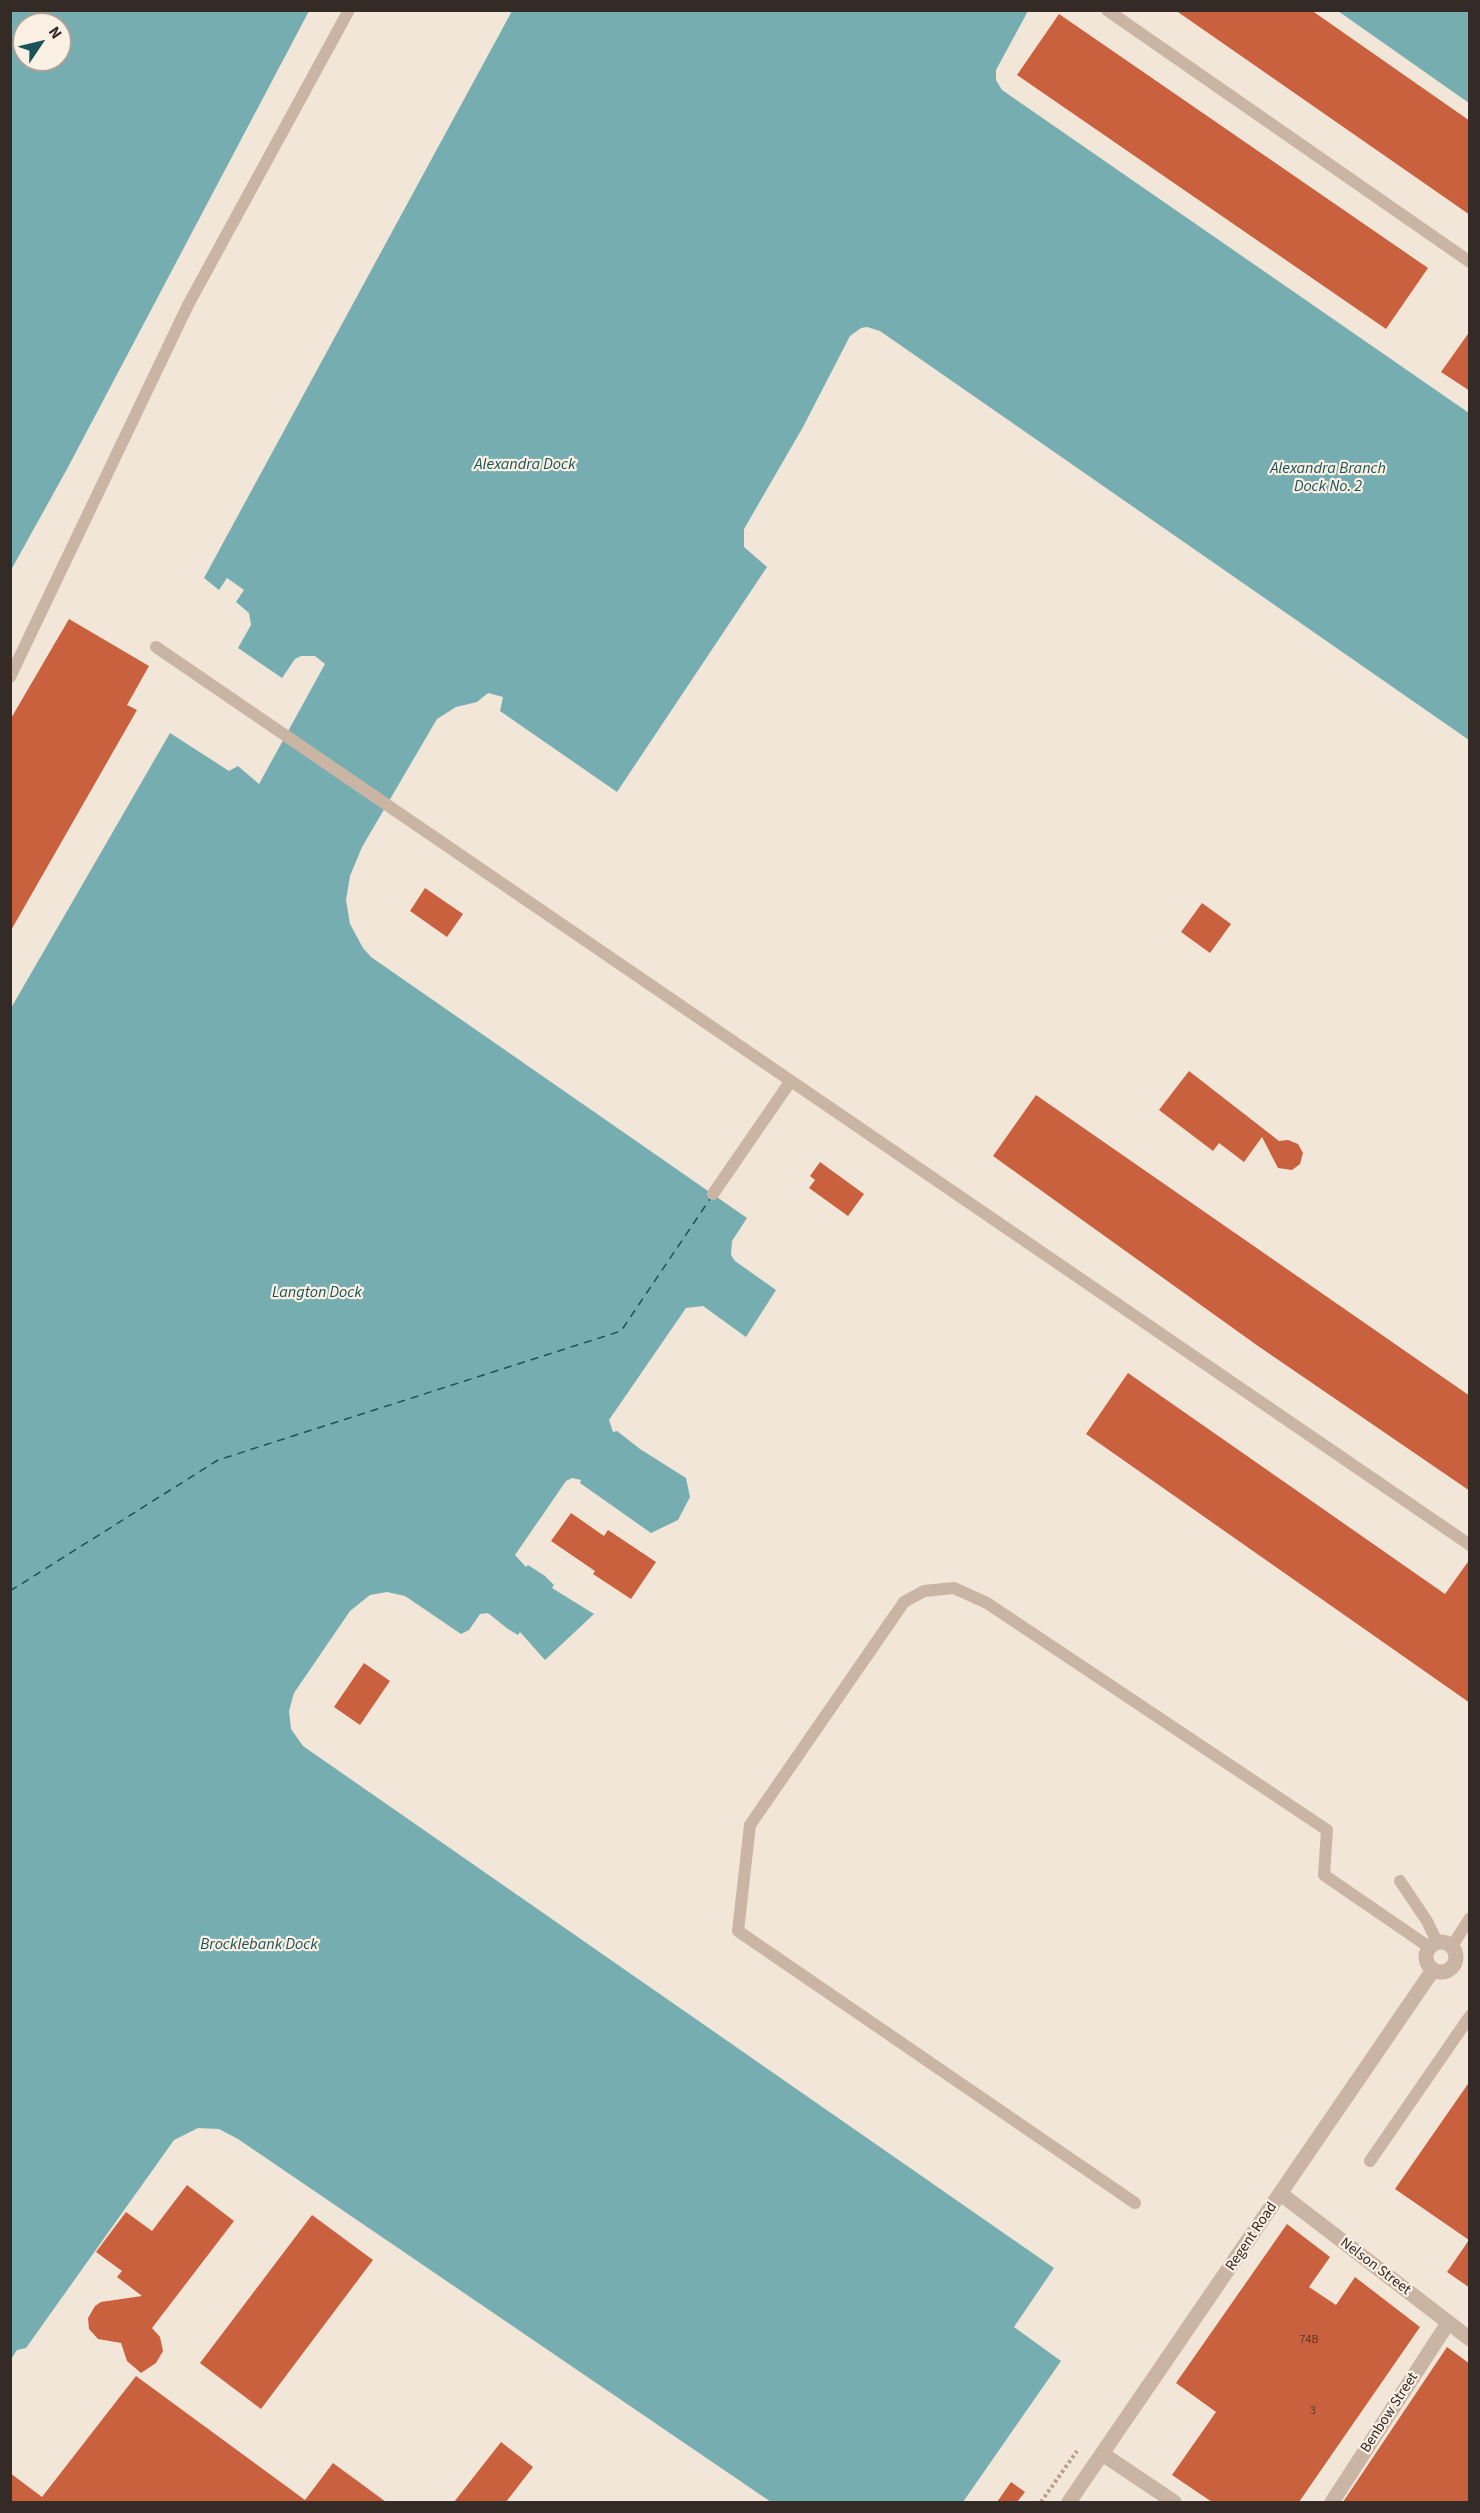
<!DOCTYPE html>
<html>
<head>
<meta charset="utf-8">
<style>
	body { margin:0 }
	#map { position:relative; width:1480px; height:2513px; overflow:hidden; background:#f2e6d8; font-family:"Source Sans 3",sans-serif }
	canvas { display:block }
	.frame { position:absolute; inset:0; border:12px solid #352b26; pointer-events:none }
	.north { position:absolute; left:12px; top:12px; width:60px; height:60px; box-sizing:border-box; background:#faf0e4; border:2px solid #aba198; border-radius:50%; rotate:55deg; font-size:16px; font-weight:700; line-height:24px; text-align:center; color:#352b26 }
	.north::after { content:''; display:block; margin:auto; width:21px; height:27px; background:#1a5357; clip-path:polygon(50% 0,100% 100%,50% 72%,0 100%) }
</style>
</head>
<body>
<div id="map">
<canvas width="1480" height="2513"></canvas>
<div class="frame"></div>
<div class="north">N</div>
</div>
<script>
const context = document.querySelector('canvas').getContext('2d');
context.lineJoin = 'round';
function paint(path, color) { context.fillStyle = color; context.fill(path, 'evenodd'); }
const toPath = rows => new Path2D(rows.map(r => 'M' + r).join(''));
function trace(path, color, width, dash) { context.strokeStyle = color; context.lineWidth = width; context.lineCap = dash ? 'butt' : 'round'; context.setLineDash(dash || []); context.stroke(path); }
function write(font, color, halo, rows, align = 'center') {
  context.font = font + ' "Source Sans 3",sans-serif'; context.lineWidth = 4.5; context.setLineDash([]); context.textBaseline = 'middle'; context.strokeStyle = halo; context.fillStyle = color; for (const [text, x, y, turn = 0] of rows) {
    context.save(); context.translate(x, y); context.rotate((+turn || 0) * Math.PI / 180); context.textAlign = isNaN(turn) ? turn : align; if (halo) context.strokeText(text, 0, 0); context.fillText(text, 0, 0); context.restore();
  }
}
paint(toPath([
	[11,10,309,11,67,469,11,570],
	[24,24,60,24,60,60,24,60],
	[512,11,1028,11,996,70,996,80,1002,90,1469,413,1469,740,880,331,867,327,861,328,850,336,803,427,744,529,744,547,767,567,617,792,500,711,503,697,488,693,477,702,456,707,437,719,362,847,350,876,346,900,350,924,363,948,371,957,747,1218,732,1241,731,1255,735,1261,776,1290,746,1337,703,1306,686,1308,609,1420,613,1432,617,1431,640,1449,686,1478,690,1497,678,1520,651,1533,580,1483,581,1480,572,1478,566,1481,515,1555,526,1567,528,1565,545,1576,554,1585,552,1588,594,1614,545,1660,520,1632,518,1635,508,1629,488,1613,480,1614,469,1630,461,1634,405,1596,387,1592,370,1595,350,1611,294,1693,289,1711,291,1729,303,1746,1054,2268,1014,2327,1061,2361,963,2502,771,2502,238,2139,219,2129,198,2128,174,2140,26,2348,17,2350,11,2359,11,1008,170,733,229,771,238,766,259,784,325,664,315,656,301,656,295,659,282,678,238,648,251,625,249,613,236,602,244,590,227,578,219,590,204,578],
	[1338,11,1469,11,1469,103]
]), '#76adb0');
trace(toPath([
	[10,1591,218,1460,621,1331,710,1199]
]), '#1a5357', 1.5, [8, 6]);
paint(toPath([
	[1175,10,1311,10,1470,121,1470,215],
	[1059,14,1428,268,1386,329,1017,75],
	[1470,331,1470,391,1441,372],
	[69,619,149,666,127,705,137,710,10,932,10,720],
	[425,888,463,914,447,937,410,911],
	[1202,903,1231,924,1210,953,1181,932],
	[1189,1071,1279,1141,1288,1140,1298,1144,1303,1153,1300,1164,1292,1170,1278,1168,1262,1137,1244,1162,1219,1143,1213,1151,1159,1110],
	[1036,1095,1470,1396,1470,1491,1258,1346,993,1156],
	[820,1162,864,1194,848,1216,809,1188,815,1180,810,1176],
	[1128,1373,1445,1594,1470,1559,1470,1703,1086,1434],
	[571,1513,604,1536,608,1530,656,1562,631,1599,593,1574,595,1571,551,1541],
	[364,1663,390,1681,360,1725,334,1707],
	[1470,2081,1470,2288,1447,2272,1469,2240,1395,2189],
	[187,2185,234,2221,152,2328,160,2337,163,2351,156,2363,141,2373,127,2361,121,2343,98,2339,89,2329,88,2318,95,2306,101,2302,142,2296,117,2277,122,2271,96,2252,126,2212,152,2231],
	[312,2215,373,2260,261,2409,200,2363],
	[1287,2224,1330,2257,1309,2287,1336,2305,1355,2277,1420,2327,1299,2502,1212,2502,1172,2475,1216,2412,1176,2383],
	[1447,2347,1470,2364,1470,2502,1343,2502],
	[136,2376,305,2500,333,2463,386,2502,10,2502,10,2473,42,2497],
	[501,2442,533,2467,506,2502,454,2502],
	[1011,2482,1025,2492,1017,2502,997,2502]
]), '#ca613e');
trace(toPath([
	[1041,2502,1077,2451]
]), '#b69f8e', 4, [3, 3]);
trace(toPath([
	[1107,10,1470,262],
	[156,647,1470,1545],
	[10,677,188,305,349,10],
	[713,1194,790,1082],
	[1400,1881,1427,1921,1437,1942],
	[1452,1946,1470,1918],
	[1370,2161,1470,2016],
	[1135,2203,738,1931,750,1825,904,1602,924,1591,954,1588,987,1603,1327,1830,1324,1875,1429,1947]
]), '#cab5a4', 12);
trace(toPath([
	'1426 1957a15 15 0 1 1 30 0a15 15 0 1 1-30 0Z',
	[1281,2194,1470,2339],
	[1104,2455,1174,2502],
	[1069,2502,1433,1970],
	[1332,2502,1448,2323]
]), '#cab5a4', 15);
write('12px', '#5a382c', null, [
	["74B",1309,2340],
	["3",1313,2411]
]);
write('15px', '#352b26', '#faf0e4', [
	["Regent Road",1252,2237,-56],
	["Nelson Street",1375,2267,37],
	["Benbow Street",1390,2413,-57]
]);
write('italic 16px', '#1a5357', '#faf0e4', [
	["Alexandra Dock",525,465],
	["Alexandra Branch",1328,469],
	["Dock No. 2",1328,487],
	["Langton Dock",317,1293],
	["Brocklebank Dock",259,1945]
]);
</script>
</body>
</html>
